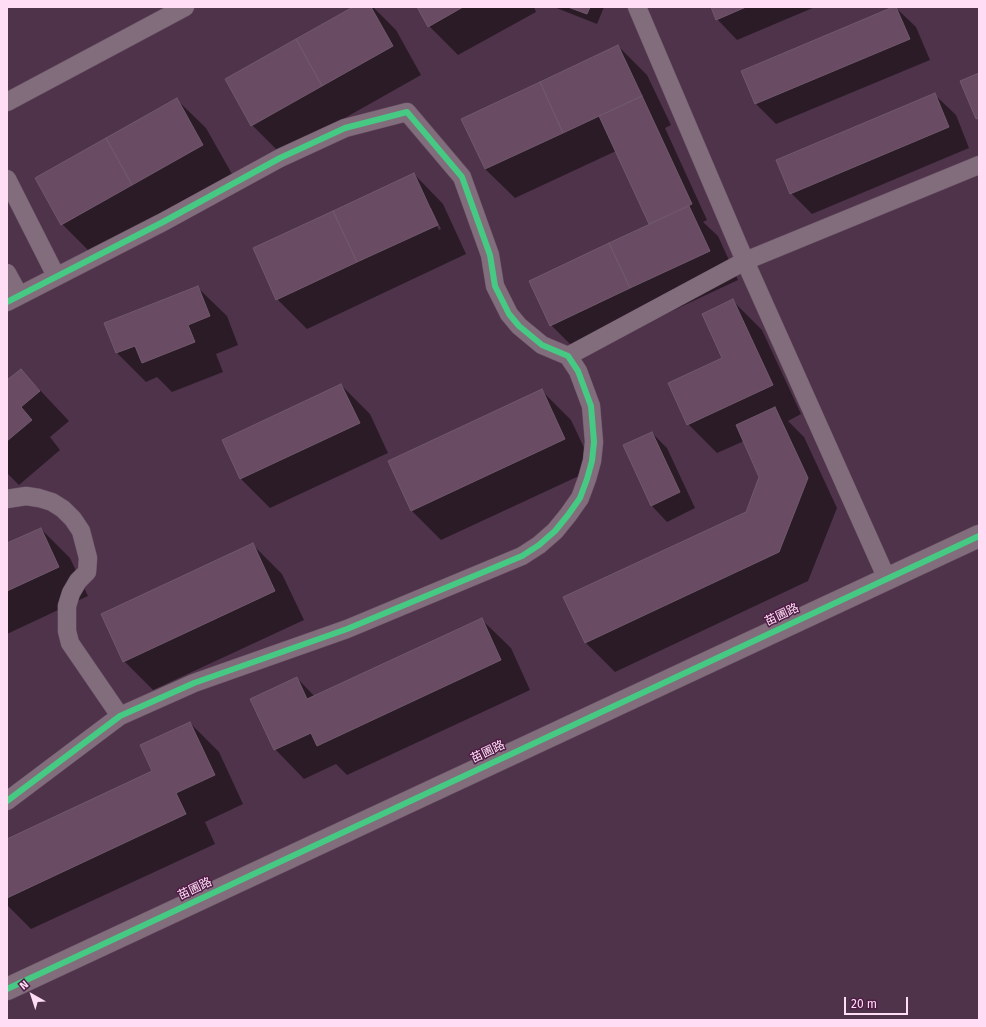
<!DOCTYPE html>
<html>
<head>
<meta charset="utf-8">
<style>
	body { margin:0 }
	#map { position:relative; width:986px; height:1027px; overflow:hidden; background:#4f334a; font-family:"Fira Sans",sans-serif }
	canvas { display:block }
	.frame { position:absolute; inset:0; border:8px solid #feddf5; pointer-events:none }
	.north { position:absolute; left:12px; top:975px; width:40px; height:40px; -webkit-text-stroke:3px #501d46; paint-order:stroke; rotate:321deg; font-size:11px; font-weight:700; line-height:16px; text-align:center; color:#feddf5 }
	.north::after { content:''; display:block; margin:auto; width:14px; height:18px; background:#feddf5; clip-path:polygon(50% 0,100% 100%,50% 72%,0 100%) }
	.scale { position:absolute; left:844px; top:997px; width:64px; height:18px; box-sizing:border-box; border:2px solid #feddf5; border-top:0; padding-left:5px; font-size:12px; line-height:14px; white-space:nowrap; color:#feddf5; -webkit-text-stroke:3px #501d46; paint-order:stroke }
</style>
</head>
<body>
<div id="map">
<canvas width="986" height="1027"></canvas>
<div class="frame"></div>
<div class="north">N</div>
<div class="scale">20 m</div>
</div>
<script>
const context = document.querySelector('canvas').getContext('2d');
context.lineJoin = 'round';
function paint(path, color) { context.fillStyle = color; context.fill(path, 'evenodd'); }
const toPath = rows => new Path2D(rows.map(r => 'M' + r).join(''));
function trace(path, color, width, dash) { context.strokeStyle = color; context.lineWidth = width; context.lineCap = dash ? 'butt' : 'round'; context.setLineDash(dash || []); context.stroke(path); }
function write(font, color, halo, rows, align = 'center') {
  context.font = font + ' "Fira Sans","Noto Sans SC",sans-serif'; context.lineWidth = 3; context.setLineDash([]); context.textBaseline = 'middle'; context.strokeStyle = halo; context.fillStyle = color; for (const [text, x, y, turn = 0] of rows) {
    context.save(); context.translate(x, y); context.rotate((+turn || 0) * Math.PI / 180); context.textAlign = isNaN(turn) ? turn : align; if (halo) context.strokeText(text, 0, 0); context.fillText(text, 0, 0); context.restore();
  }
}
paint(toPath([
	[355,7,373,7,396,30,421,75,281,154,252,125],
	[418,7,534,7,536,12,458,55,429,26],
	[554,7,604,7,597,24],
	[712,7,815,7,737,40,717,19],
	[895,7,916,27,930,60,776,124,756,104],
	[618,46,647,75,671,125,665,128,707,220,703,222,718,236,738,280,580,354,551,325,651,225,616,151,515,198,485,169,462,119],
	[935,95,956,115,969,148,812,214,791,193],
	[176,99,206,128,232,174,91,253,62,224],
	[414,174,443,204,466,254,307,329,277,299],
	[429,208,431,208,441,229,439,230],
	[197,287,227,316,238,345,216,354,223,372,172,392,157,377,146,382,117,353,105,324],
	[733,301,762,330,801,414,788,421,804,437,837,508,808,581,615,672,585,642,746,513,760,477,744,441,717,453,688,424,723,358],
	[21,370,69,421,50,437,60,450,19,485,7,473,7,382],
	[341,385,370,414,388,453,270,508,241,479],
	[542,391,571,420,594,469,441,540,412,511,389,461],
	[652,433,667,448,695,508,667,522,652,506,624,446],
	[41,529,70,558,88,596,7,634,7,545],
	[253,545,282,574,304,620,153,690,124,661],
	[481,619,511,648,530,690,347,775,336,764,304,779,275,749,297,678,315,697],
	[190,723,219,752,243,804,205,822,215,844,31,929,7,905,7,840,154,772]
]), '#0007');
const building = toPath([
	[353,7,371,7,393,46,322,86,296,39,353,7],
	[417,7,463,7,428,27,417,7],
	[568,7,590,7,587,14,568,7],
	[711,7,746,7,716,20,711,7],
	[893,7,896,7,910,39,755,104,741,71,893,7],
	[296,39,322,86,251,126,225,79,296,39],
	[618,45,642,96,563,133,540,82,618,45],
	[979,73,979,118,976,119,960,81,979,73],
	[540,82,563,133,485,169,461,119,540,82],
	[935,93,949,127,790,194,776,160,935,93],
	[642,96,692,204,649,224,599,116,642,96],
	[177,98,203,145,132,185,106,138,177,98],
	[106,138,132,185,61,225,35,178,106,138],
	[414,173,438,225,357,262,333,211,414,173],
	[689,206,710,251,630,288,609,243,689,206],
	[333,211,357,262,276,300,253,248,333,211],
	[609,243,630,288,550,326,529,281,609,243],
	[198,286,210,316,188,325,195,342,142,363,135,346,116,353,104,323,198,286],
	[733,299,773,385,687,425,668,383,722,358,702,314,733,299],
	[21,369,40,391,21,407,32,420,7,441,7,380,21,369],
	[341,384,360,423,240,479,222,440,341,384],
	[542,389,565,439,411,511,388,461,542,389],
	[775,407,808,478,779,552,585,643,563,597,746,512,759,477,736,425,775,407],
	[652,432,680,492,651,506,623,445,652,432],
	[41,528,59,567,7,591,7,543,41,528],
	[253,543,275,591,123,662,101,614,253,543],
	[482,618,501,660,317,746,311,733,274,750,250,699,297,677,307,699,482,618],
	[190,722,215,775,176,793,186,814,7,898,7,839,152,771,140,745,190,722]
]);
paint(building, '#6a4b64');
trace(building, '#70596b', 1);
const street = toPath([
	[637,7,745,261,887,579],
	[7,102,185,7],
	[7,179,56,276],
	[7,273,19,295],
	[7,302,163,222,280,158,345,128,407,112,462,177,490,255,495,286,509,314,519,326,542,345,568,356,578,371,591,406,594,442,592,461,587,479,580,498,568,515,555,531,539,545,522,556,347,629,194,683,120,716,7,801],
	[568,356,745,261,979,165],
	[7,499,26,496,39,498,52,502,63,509,73,519,81,531,88,558,87,572,78,581,71,593,67,606,67,631,70,643,120,716]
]);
const secondary = toPath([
	[7,989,979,536]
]);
trace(street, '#6b5366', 19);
trace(secondary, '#6b5366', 23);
trace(street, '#826d7d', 18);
trace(secondary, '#826d7d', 22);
trace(toPath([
	[7,302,163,222,280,158,345,128,407,112,462,177,490,255,495,286,509,314,519,326,542,345,568,356,578,371,591,406,594,442,592,461,587,479,580,498,568,515,555,531,539,545,522,556,347,629,194,683,120,716,7,801],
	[7,989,979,536]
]), '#46c982', 6);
write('12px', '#feddf5', '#501d46', [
	["苗圃路",782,615,-25],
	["苗圃路",488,752,-25],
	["苗圃路",195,889,-25]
]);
</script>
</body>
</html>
